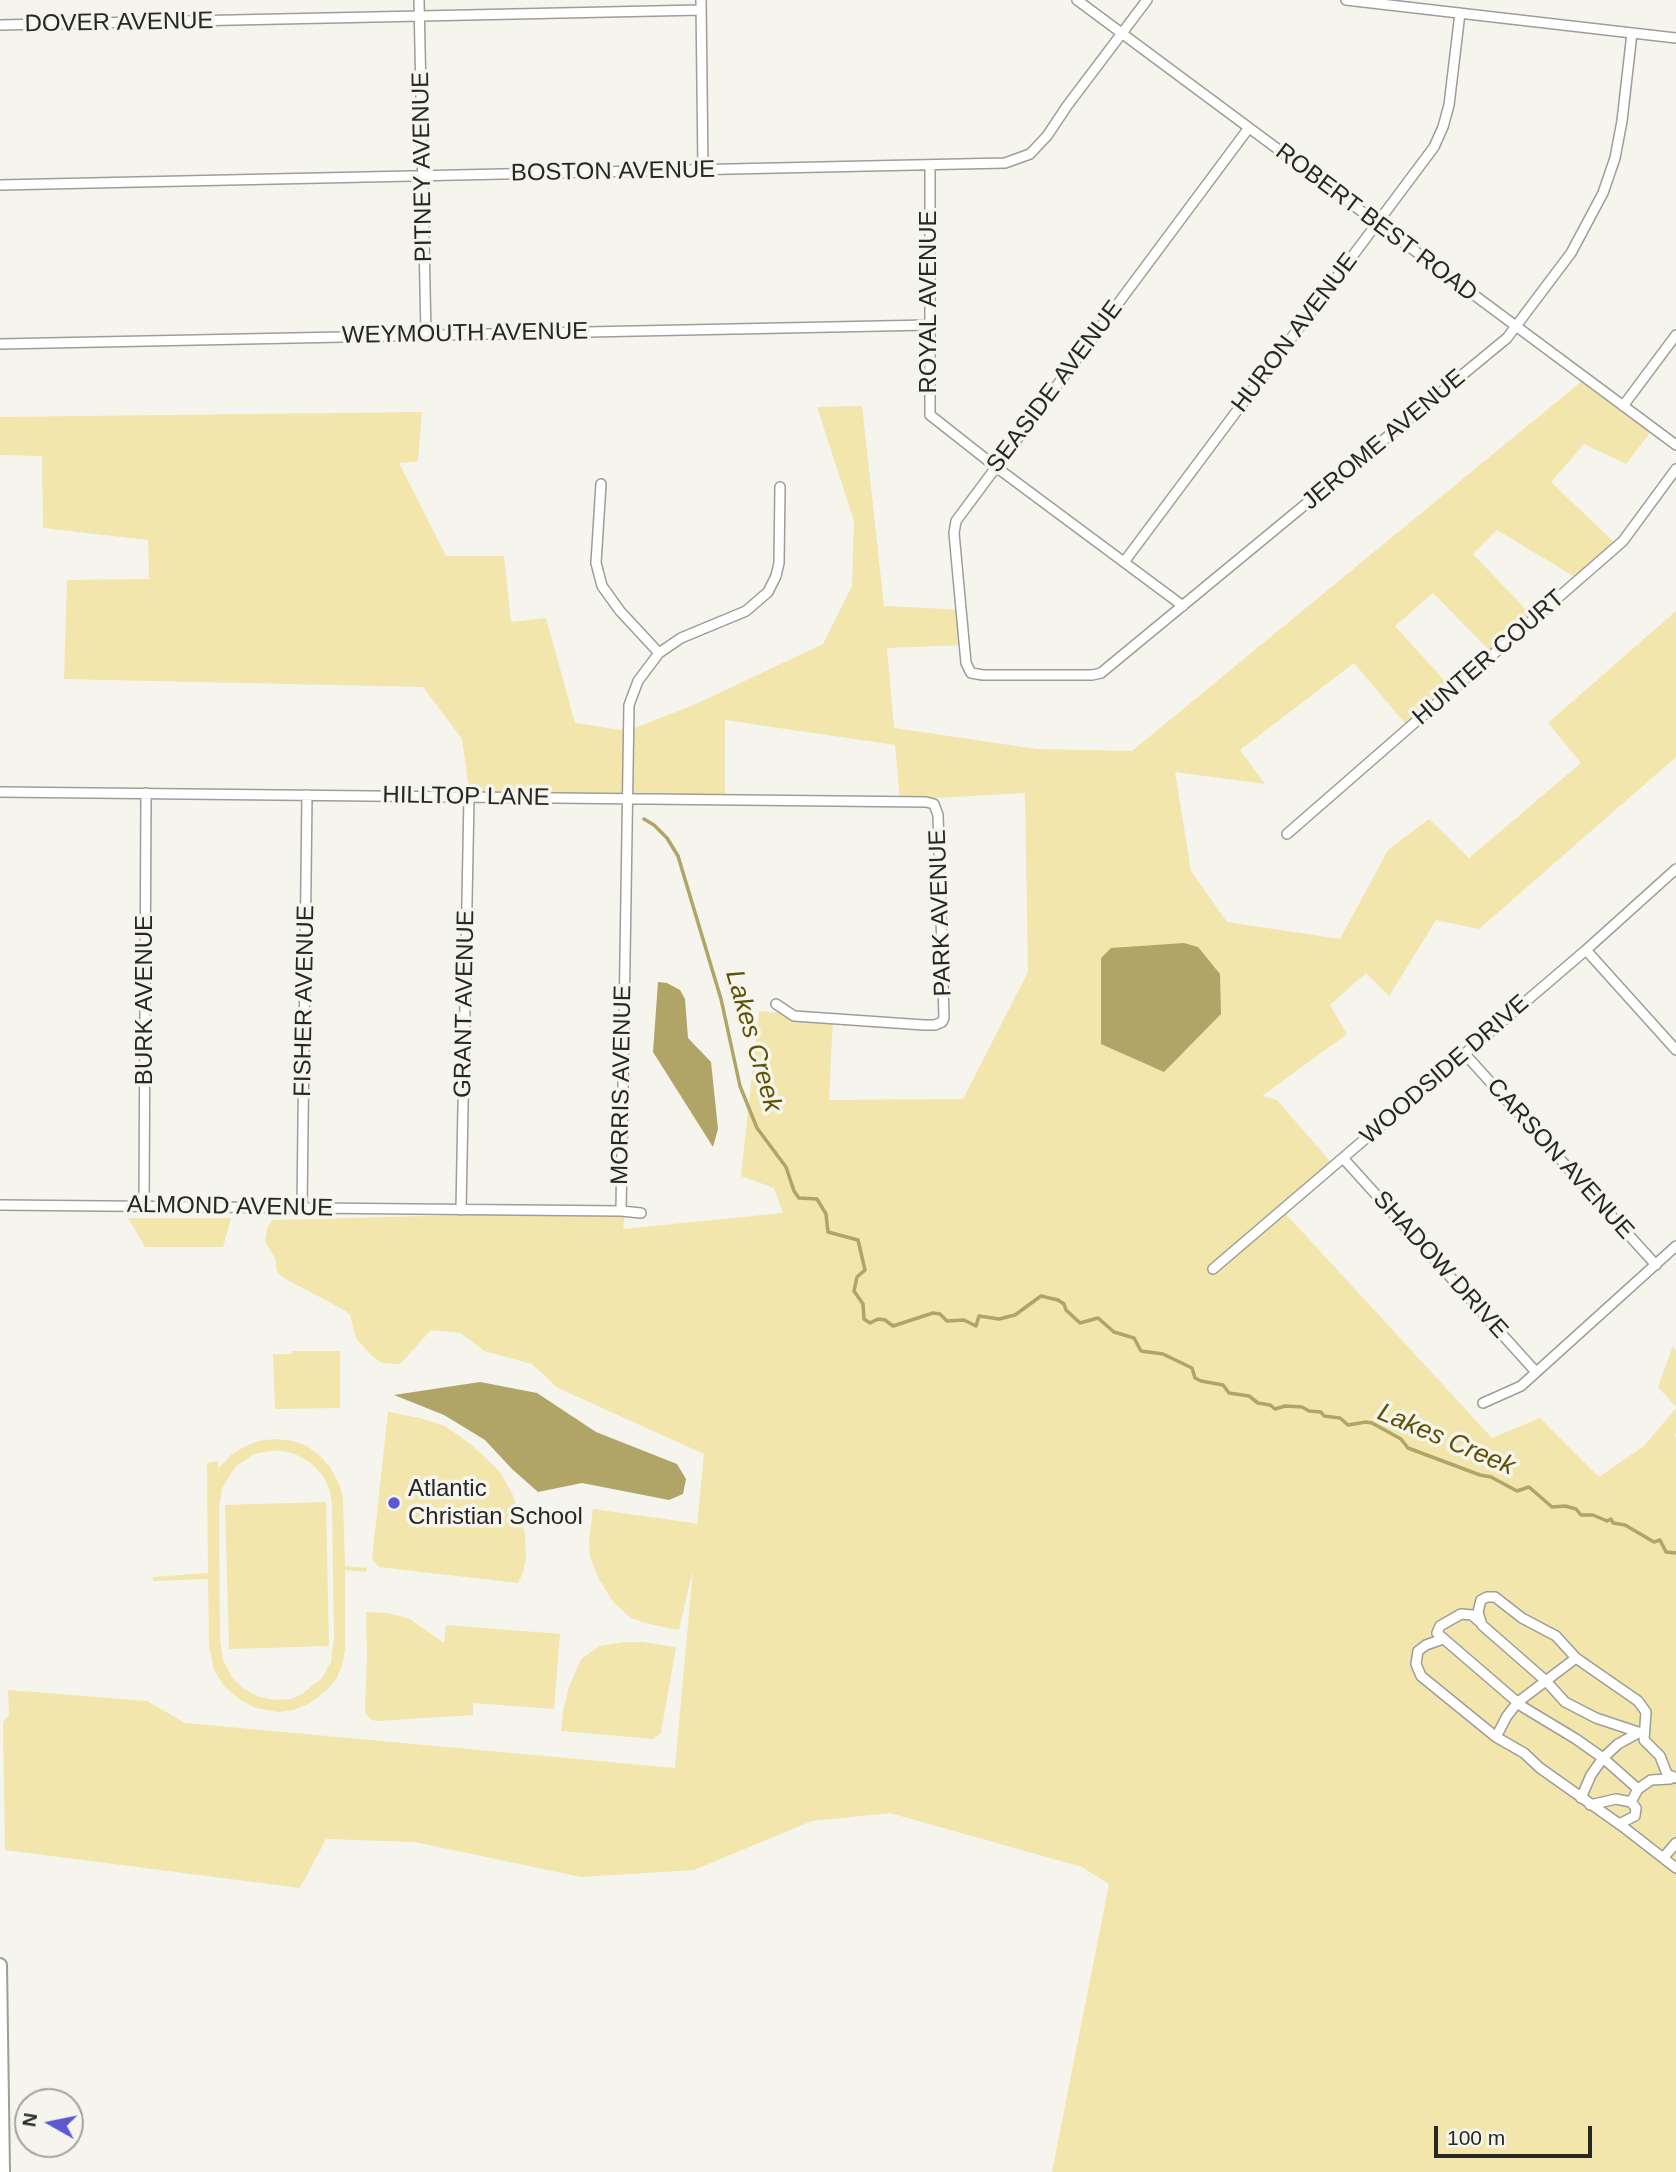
<!DOCTYPE html>
<html>
<head>
<meta charset="utf-8">
<style>
	body { margin:0 }
	#map { position:relative; width:1676px; height:2172px; overflow:hidden; background:#f5f4ed; font-family:Arial,sans-serif }
	canvas { display:block }
	.north { position:absolute; left:14px; top:2088px; width:70px; height:70px; box-sizing:border-box; background:#f5f4ed; border:2px solid #a3a29d; border-radius:50%; rotate:279deg; font-size:19px; font-weight:700; line-height:28px; text-align:center; color:#272724 }
	.north::after { content:''; display:block; margin:auto; width:24px; height:32px; background:#5e58d0; clip-path:polygon(50% 0,100% 100%,50% 72%,0 100%) }
	.scale { position:absolute; left:1434px; top:2126px; width:158px; height:32px; box-sizing:border-box; border:4px solid #272724; border-top:0; padding-left:9px; font-size:21px; line-height:24px; white-space:nowrap; color:#272724; -webkit-text-stroke:5px #f5f4ed; paint-order:stroke }
</style>
</head>
<body>
<div id="map">
<canvas width="1676" height="2172"></canvas>
<div class="north">N</div>
<div class="scale">100 m</div>
</div>
<script>
const context = document.querySelector('canvas').getContext('2d');
context.lineJoin = 'round';
function paint(path, color) { context.fillStyle = color; context.fill(path, 'evenodd'); }
const toPath = rows => new Path2D(rows.map(r => 'M' + r).join(''));
function trace(path, color, width, dash) { context.strokeStyle = color; context.lineWidth = width; context.lineCap = dash ? 'butt' : 'round'; context.setLineDash(dash || []); context.stroke(path); }
function write(font, color, halo, rows, align = 'center') {
  context.font = font + ' Arial,sans-serif'; context.lineWidth = 7; context.setLineDash([]); context.textBaseline = 'middle'; context.strokeStyle = halo; context.fillStyle = color; for (const [text, x, y, turn = 0] of rows) {
    context.save(); context.translate(x, y); context.rotate((+turn || 0) * Math.PI / 180); context.textAlign = isNaN(turn) ? turn : align; if (halo) context.strokeText(text, 0, 0); context.fillText(text, 0, 0); context.restore();
  }
}
paint(toPath([
	[1588,376,1655,426,1626,464,1584,444,1551,482,1617,545,1580,580,1497,530,1473,554,1535,619,1493,654,1433,593,1395,626,1454,691,1409,728,1354,663,1240,750,1265,784,1175,772,1191,871,1227,922,1340,939,1388,850,1429,819,1469,858,1581,763,1548,723,1676,611,1676,757,1479,929,1436,920,1389,996,1366,973,1330,1005,1347,1034,1262,1096,1277,1100,1335,1167,1284,1212,1492,1438,1540,1418,1599,1477,1644,1446,1676,1408,1676,1433,1674,1435,1676,1437,1676,2172,1052,2172,1109,1884,1082,1867,890,1813,812,1821,694,1870,581,1877,415,1842,326,1839,300,1888,5,1850,3,1722,9,1715,8,1690,147,1701,185,1723,675,1768,693,1569,679,1630,649,1624,631,1618,613,1602,599,1579,590,1557,589,1541,593,1509,694,1523,697,1525,704,1454,558,1388,532,1364,484,1351,461,1333,431,1330,400,1364,382,1363,372,1356,356,1338,350,1315,346,1311,282,1277,277,1271,275,1258,265,1242,267,1229,272,1220,625,1211,623,1229,783,1213,774,1188,741,1176,759,1011,833,1018,829,1100,963,1099,1028,972,1025,793,900,800,895,745,725,720,725,800,525,797,469,789,462,739,423,687,64,679,67,580,149,579,148,540,43,528,42,456,0,455,0,417,422,412,418,461,399,463,446,556,504,556,511,622,546,618,575,723,627,731,696,704,823,644,852,586,854,521,817,407,862,406,884,606,965,610,967,645,887,648,894,728,1037,749,1132,751],
	[128,1218,231,1218,223,1247,145,1247],
	[1673,1346,1676,1350,1676,1407,1658,1387],
	[292,1351,340,1351,340,1408,275,1409,273,1354,292,1354],
	[388,1412,420,1418,445,1426,472,1445,500,1472,512,1493,525,1533,526,1559,523,1572,518,1583,379,1567,372,1559],
	[275,1439,293,1441,307,1446,319,1455,330,1467,340,1486,343,1499,345,1566,367,1568,366,1572,345,1570,345,1649,343,1662,337,1678,328,1689,310,1703,294,1710,278,1712,256,1708,239,1699,224,1686,214,1670,209,1645,208,1579,153,1581,153,1577,208,1573,207,1463,218,1461,218,1469,232,1454,244,1447,258,1441],
	[278,1450,295,1454,311,1463,323,1476,330,1491,332,1506,334,1636,331,1662,322,1678,302,1694,291,1699,276,1700,259,1697,244,1689,232,1677,223,1660,220,1638,219,1508,222,1488,236,1466,254,1454],
	[326,1502,329,1646,229,1649,225,1505],
	[366,1612,388,1613,410,1619,444,1643,446,1625,560,1634,554,1709,473,1703,473,1715,378,1721,372,1720,366,1714,365,1709,367,1655],
	[626,1642,642,1642,676,1647,661,1733,653,1739,561,1731,563,1711,569,1687,581,1659,600,1646]
]), '#f2e6ac');
paint(toPath([
	[1184,943,1198,947,1220,974,1221,1014,1164,1072,1101,1044,1101,958,1111,948],
	[658,982,667,983,680,990,685,999,688,1038,711,1062,718,1129,713,1147,653,1052],
	[480,1382,537,1393,596,1432,677,1464,686,1479,683,1494,669,1500,582,1483,538,1492,512,1469,485,1440,444,1415,394,1395]
]), '#b0a467');
trace(toPath([
	[644,819,654,825,667,838,678,856,721,999,740,1086,757,1128,786,1167,794,1191,799,1198,817,1199,826,1214,828,1232,858,1240,865,1270,857,1277,854,1291,863,1304,864,1319,870,1323,878,1319,885,1320,893,1326,933,1313,940,1314,947,1321,964,1320,976,1326,979,1316,999,1319,1015,1315,1041,1296,1058,1300,1064,1304,1066,1310,1080,1323,1098,1318,1114,1332,1134,1338,1141,1351,1163,1354,1192,1368,1195,1378,1201,1381,1223,1385,1229,1393,1249,1396,1258,1403,1270,1405,1275,1409,1285,1406,1302,1407,1309,1411,1321,1412,1324,1416,1340,1418,1348,1425,1366,1422,1372,1423,1401,1439,1408,1448,1480,1475,1491,1477,1517,1491,1529,1487,1552,1507,1565,1506,1576,1509,1581,1515,1593,1515,1607,1521,1611,1519,1613,1523,1625,1525,1654,1542,1660,1540,1666,1552,1676,1553]
]), '#b0a467', 3.5);
const street = toPath([
	[419,0,426,335],
	[701,0,703,170],
	[1077,0,1676,445],
	[1346,0,1676,38],
	[0,25,701,10],
	[1248,129,956,521,954,533,966,663,971,673,983,675,1092,675,1101,673,1507,338,1571,253,1603,193,1615,158,1622,121,1632,33],
	[930,165,930,415,996,467,1183,606],
	[0,185,1005,163,1030,154,1047,136,1067,106,1147,0],
	[0,344,929,325],
	[1623,406,1676,335],
	[601,484,596,563,602,586,620,611,659,653],
	[1124,562,1434,147,1443,127,1449,105,1460,13],
	[0,792,926,802,934,804,938,815,944,1018,942,1022,935,1025,924,1025,794,1016,776,1004],
	[1287,834,1623,541,1676,469],
	[1586,950,1676,1050],
	[1464,1053,1656,1265],
	[1343,1158,1536,1372],
	[0,1205,621,1211,629,705,638,681,659,653,681,638,746,611,768,592,776,576,779,563,780,487],
	[144,1207,146,793],
	[302,1208,307,795],
	[461,1210,469,798],
	[621,1211,641,1213],
	[1213,1269,1586,950,1676,869],
	[1483,1403,1521,1386,1676,1246],
	[1480,1622,1472,1615,1461,1614,1440,1626,1437,1633,1523,1707,1576,1739,1603,1758,1638,1789],
	[1443,1639,1426,1645,1418,1651,1416,1664,1421,1676,1496,1737,1524,1753,1540,1768,1622,1826,1676,1868],
	[1638,1732,1596,1718,1565,1702,1546,1681,1482,1625,1478,1612,1481,1600,1487,1597,1495,1597,1522,1618,1556,1636,1576,1658,1638,1701,1646,1712,1644,1740,1660,1756,1667,1774,1676,1778],
	[1496,1737,1507,1716,1518,1702,1576,1658],
	[1581,1798,1591,1775,1603,1758,1618,1744,1640,1732],
	[1631,1802,1638,1789,1651,1780,1670,1779,1673,1777],
	[1590,1805,1616,1799,1631,1802,1636,1808,1635,1816,1619,1824],
	[1664,1857,1676,1843]
]);
const secondary = toPath([
	[0,1965,3,2172]
]);
trace(street, '#9e9d97', 12);
trace(secondary, '#9e9d97', 16);
trace(street, '#fff', 9);
trace(secondary, '#fff', 12);
for (const [x, y, r, color] of [
	[394,1503,7,"#5e58d0"]
]) { const dot = new Path2D(); dot.arc(x, y, r, 0, 2 * Math.PI); context.fillStyle = color; context.fill(dot); trace(dot, '#f5f4ed', 2.5); }
write('24px', '#272724', '#f5f4ed', [
	["DOVER AVENUE",119,23,-1],
	["PITNEY AVENUE",423,167,-91],
	["BOSTON AVENUE",613,172,-1],
	["ROBERT BEST ROAD",1376,223,37],
	["ROYAL AVENUE",929,302,-90],
	["HURON AVENUE",1295,333,-53],
	["WEYMOUTH AVENUE",465,334,-1],
	["SEASIDE AVENUE",1055,387,-53],
	["JEROME AVENUE",1384,440,-40],
	["HUNTER COURT",1489,658,-41],
	["HILLTOP LANE",466,797,1],
	["PARK AVENUE",941,913,-92],
	["BURK AVENUE",145,1000,-90],
	["FISHER AVENUE",305,1001,-89],
	["GRANT AVENUE",465,1004,-89],
	["WOODSIDE DRIVE",1445,1070,-41],
	["MORRIS AVENUE",622,1085,-89],
	["CARSON AVENUE",1560,1159,48],
	["ALMOND AVENUE",230,1207,1],
	["SHADOW DRIVE",1440,1265,48]
]);
write('24px', '#272724', '#f5f4ed', [
	["Atlantic",408,1489],
	["Christian School",408,1517]
], 'left');
write('italic 26px', '#5f5202', '#f5f4ed', [
	["Lakes Creek",753,1041,74],
	["Lakes Creek",1446,1440,23]
]);
</script>
</body>
</html>
